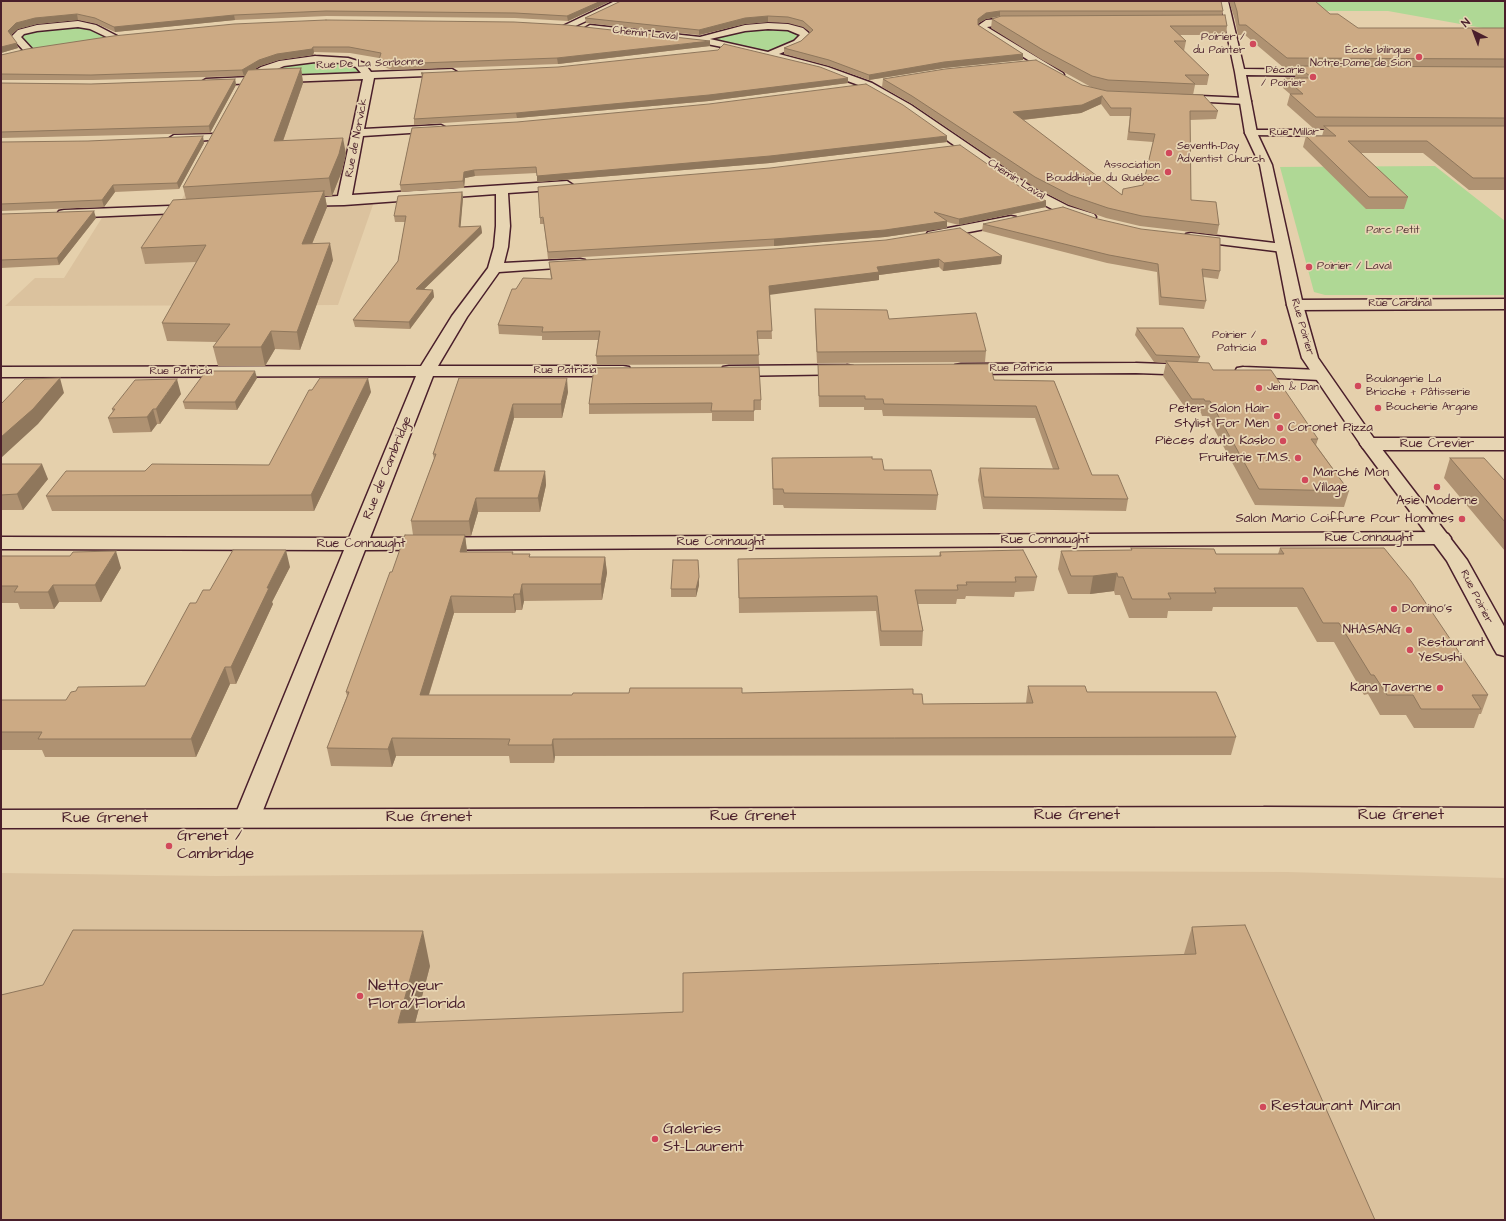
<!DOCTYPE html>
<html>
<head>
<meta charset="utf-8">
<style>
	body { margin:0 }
	#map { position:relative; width:1506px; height:1221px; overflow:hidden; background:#e5d0ac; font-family:"Architects Daughter",sans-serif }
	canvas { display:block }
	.frame { position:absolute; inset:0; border:2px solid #4a1f2b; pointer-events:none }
	.north { position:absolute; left:1454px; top:12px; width:40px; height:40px; -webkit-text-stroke:3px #e7d5b3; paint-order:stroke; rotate:318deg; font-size:11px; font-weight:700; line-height:16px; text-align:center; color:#4a1f2b }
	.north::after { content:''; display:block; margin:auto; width:14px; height:18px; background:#4a1f2b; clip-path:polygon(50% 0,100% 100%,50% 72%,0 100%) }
</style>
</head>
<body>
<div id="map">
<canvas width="1506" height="1221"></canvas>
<div class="frame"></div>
<div class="north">N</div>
</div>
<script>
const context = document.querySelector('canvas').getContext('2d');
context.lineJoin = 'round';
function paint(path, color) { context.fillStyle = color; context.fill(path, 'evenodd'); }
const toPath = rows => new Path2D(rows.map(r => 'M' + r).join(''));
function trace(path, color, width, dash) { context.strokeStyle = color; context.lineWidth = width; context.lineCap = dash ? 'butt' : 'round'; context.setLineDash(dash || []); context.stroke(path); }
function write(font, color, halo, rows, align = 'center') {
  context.font = font + ' "Architects Daughter",sans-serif'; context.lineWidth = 3.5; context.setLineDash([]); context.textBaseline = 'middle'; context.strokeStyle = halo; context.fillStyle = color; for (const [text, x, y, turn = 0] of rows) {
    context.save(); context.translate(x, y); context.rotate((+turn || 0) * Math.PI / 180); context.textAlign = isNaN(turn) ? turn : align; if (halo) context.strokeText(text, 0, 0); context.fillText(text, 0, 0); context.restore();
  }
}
paint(toPath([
	[369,76,344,200,375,199,338,305,5,306,35,278,64,278,105,213,176,210,246,80],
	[978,871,1287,872,1505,878,1505,1220,1,1220,1,873,216,876]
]), '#dbc29e');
paint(toPath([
	[1310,1,1505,1,1505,32,1388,11,1327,11],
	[78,24,114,37,28,50,16,37,21,32],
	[788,27,806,35,769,54,697,39,745,28],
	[315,59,360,65,369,76,246,80,265,69],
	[1435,166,1505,221,1505,295,1325,295,1314,292,1280,167]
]), '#afd895');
const street = toPath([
	[615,1,623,1,621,5,571,28,568,29,563,26,615,1],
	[1022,17,1025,18,1025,22,987,27,1063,73,1064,75,1063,77,1055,77,976,27,986,20,1022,17],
	[78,21,96,25,119,37,114,40,111,39,90,29,78,27,37,31,24,34,21,37,33,50,28,53,25,52,11,37,18,30,37,25,78,21],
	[768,23,788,24,803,28,811,35,800,45,779,54,828,67,872,83,911,105,1033,188,1068,206,1094,214,1096,217,1094,220,1089,221,1058,212,1023,194,903,109,864,87,820,71,737,50,697,42,590,31,585,28,590,25,700,37,745,25,768,23],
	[768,29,788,30,800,35,794,41,768,52,710,39,745,31,768,29],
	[315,56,348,58,364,63,371,72,452,69,457,72,452,75,374,78,364,129,441,125,447,128,441,131,363,136,352,195,567,181,573,185,567,189,508,193,510,226,508,247,504,263,580,259,585,260,587,263,585,266,499,272,467,317,438,366,623,366,629,367,631,371,629,375,623,376,433,376,370,538,1441,532,1448,534,1451,538,1448,542,1441,544,365,550,260,818,256,825,247,827,238,825,234,818,344,550,1,549,1,537,349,538,416,376,1,377,1,367,421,366,452,316,488,268,494,247,496,226,496,194,344,205,291,206,289,203,296,199,338,196,363,79,206,85,201,82,206,79,249,77,249,74,261,67,279,61,315,56],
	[315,62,343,63,356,67,361,73,259,77,284,66,315,62],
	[1177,95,1246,98,1251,101,1246,104,1173,100,1172,98,1177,95],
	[1251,130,1352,130,1358,133,1352,136,1247,135,1245,133,1247,131,1251,130],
	[216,134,222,137,220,139,174,143,168,139,174,135,216,134],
	[196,205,201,206,203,209,201,212,64,218,59,217,57,214,59,211,64,210,196,205],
	[1011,216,1016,217,1018,220,1016,223,933,239,928,238,926,235,928,232,933,231,1011,216],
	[1191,233,1283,244,1288,245,1290,248,1288,251,1283,252,1186,240,1184,237,1186,234,1191,233],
	[1505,299,1505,309,1295,310,1290,308,1287,305,1290,302,1295,300,1505,299],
	[1136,363,1195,365,1201,366,1203,370,1201,374,1195,375,1136,373,961,374,955,373,953,369,955,365,961,364,1136,363],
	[847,365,853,366,855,370,853,374,729,376,723,375,721,371,723,367,729,366,847,365],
	[1243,367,1320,370,1326,371,1328,375,1326,379,1320,380,1237,376,1235,372,1237,368,1243,367],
	[1369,438,1505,438,1505,450,1369,450,1363,448,1360,444,1363,440,1369,438]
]);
const secondary = toPath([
	[1220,1,1228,1,1244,69,1327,70,1332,73,1327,76,1246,75,1257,133,1272,165,1303,305,1318,358,1375,440,1467,560,1505,628,1505,656,1497,654,1494,649,1447,561,1363,448,1302,358,1287,305,1260,165,1245,133,1235,72,1220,1],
	[1264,807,1505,808,1505,826,1,828,1,810,1264,807]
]);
trace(street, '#4a1f2b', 3);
trace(secondary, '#4a1f2b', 3);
paint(street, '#e7d5b3');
paint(secondary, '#e7d5b3');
paint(toPath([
	[1,1,611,1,568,21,515,18,327,16,235,20,115,32,97,24,78,20,37,24,18,29,11,35,18,48,1,53],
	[622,1,1223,11,1222,15,1227,26,1226,35,1180,35,1186,41,1184,51,1209,75,1207,85,1195,85,1193,95,1106,91,1091,87,1042,60,991,28,992,19,1001,16,986,19,978,23,978,25,1023,54,1023,60,944,68,869,80,829,66,784,54,784,48,801,41,810,32,803,27,788,23,768,22,745,24,699,35,586,23,585,18],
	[1229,1,1315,1,1330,14,1358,28,1505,28,1505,190,1469,190,1423,153,1361,153,1408,197,1404,209,1366,209,1303,147,1306,136,1322,136,1324,129,1313,128,1287,105,1290,94,1283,88,1285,78,1297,78,1295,77,1297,68,1284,68,1245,35,1238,35,1235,20],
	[113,36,710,46,558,64,393,70,380,66,379,60,379,58,350,53,314,52,313,55,279,60,260,66,254,69,301,68,303,83,283,141,346,154,342,171,332,196,325,196,327,207,312,244,333,260,300,350,275,349,265,366,218,366,213,347,217,342,167,341,162,323,196,262,145,264,141,248,186,199,183,187,245,75,244,76,93,80,1,80,1,55],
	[421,73,848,83,709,101,517,118,414,125,414,119,422,78],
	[235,79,236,85,210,133,1,138,1,83,91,84],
	[883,79,1082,85,1107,91,1218,111,1216,119,1190,120,1191,200,1219,225,1217,235,1140,226,1106,218,1069,205,1034,187,912,104,882,87],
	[1101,104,1110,116,1130,116,1127,140,1153,142,1143,185,1123,189,1122,195,1023,120,1081,113],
	[412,128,947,142,770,163,537,182,537,173,475,176,465,178,464,188,401,192,400,185],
	[1,142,204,143,179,189,115,192,104,207,1,211],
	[1023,189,1046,201,1046,207,959,225,947,222,947,228,885,237,774,246,548,259,544,224,540,224,540,218],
	[462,192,463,198,460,227,481,226,482,233,423,290,433,290,434,297,410,329,355,327,353,320,398,261,405,222,395,222,394,216],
	[1,214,96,218,59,265,1,268],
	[983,224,1220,271,1218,279,1203,277,1206,301,1204,309,1159,305,1157,272,1107,263,982,231],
	[1002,256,1001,264,943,271,939,267,879,275,879,280,770,294,772,339,758,339,759,364,597,365,596,356,598,340,542,340,542,336,499,334,498,325,516,289,551,279,549,262],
	[815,309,889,319,986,351,985,362,817,363,815,320],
	[1137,328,1200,357,1198,362,1213,370,1318,439,1316,445,1349,491,1344,507,1255,505,1207,416,1202,416,1201,413,1189,413,1163,376,1166,363,1154,362,1135,335],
	[818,365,994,380,1054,381,1092,475,1128,499,1126,511,983,509,978,480,980,468,1053,469,1035,418,883,416,882,410,864,410,864,407,819,407,818,376],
	[257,378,237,410,185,409,183,402],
	[459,378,568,392,562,418,514,418,499,471,545,471,546,485,540,512,478,512,471,536,465,536,467,552,513,554,530,557,605,557,607,573,602,600,524,601,522,610,516,610,515,613,454,613,429,695,572,695,742,693,913,694,923,704,1026,703,1028,686,1087,692,1236,737,1231,755,555,756,554,763,510,763,509,756,396,756,392,767,331,766,327,748,347,696,346,692,392,572,413,535,411,521,434,459,433,454],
	[371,392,314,511,52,511,46,496,145,471,269,465],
	[181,394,160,424,157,424,151,432,113,433,108,418,113,412,112,409],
	[761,400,761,410,754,410,754,421,712,421,712,413,589,414,589,404],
	[772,458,872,459,884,470,938,495,936,510,784,508,783,505,773,505],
	[1450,458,1505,481,1505,551,1444,478],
	[1,464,48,479,23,510,1,510],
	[1131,548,1216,554,1278,554,1280,548,1488,695,1481,714,1479,714,1474,728,1414,728,1406,715,1380,715,1368,694,1364,695,1334,642,1317,642,1297,607,1213,607,1212,611,1168,611,1167,618,1129,618,1120,595,1115,595,1114,591,1090,594,1068,594,1058,569,1061,551,1131,550],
	[940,552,1037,577,1034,591,1015,592,1014,597,966,596,965,599,957,599,956,604,918,604,923,631,922,646,880,646,876,611,739,613,738,559,939,556],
	[1,556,121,568,101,602,59,602,54,609,20,609,18,603,1,603],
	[290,567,272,602,273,604,236,684,230,684,196,757,45,757,42,750,1,750,1,700,66,700,145,686,210,590],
	[699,577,699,585,696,597,671,597,671,589],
	[1192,927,1375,1220,1,1220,430,966,415,1023,683,1012,1184,954]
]), '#af9272');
paint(toPath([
	[601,1,611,1,568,21,567,16],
	[1000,11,1000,16,986,19,977,24,978,19,986,13],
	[77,14,78,20,37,24,18,29,10,36,8,31,16,23,35,18],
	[234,15,235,20,115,32,114,27],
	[768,16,768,22,745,24,699,35,699,30,745,18],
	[710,41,710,46,558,64,557,58],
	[17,43,18,48,1,53,1,47],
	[313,47,314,52,313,55,279,60,260,66,244,76,242,70,259,60,277,54],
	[1023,54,1023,60,944,68,869,80,869,75,944,62],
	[301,68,303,83,277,158,274,141],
	[848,78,848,83,709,101,517,118,516,113],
	[235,79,236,85,210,133,209,126],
	[1102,96,1101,104,1081,113,1012,121,1013,112],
	[203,136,204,143,179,189,177,183],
	[947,136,947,142,770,163,537,182,537,176],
	[343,138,346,154,342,171,332,196,329,178],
	[474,170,475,176,465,178,464,188,463,181,464,172],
	[113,185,115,192,104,207,102,200],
	[324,191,327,207,305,261,302,244],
	[462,192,463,198,460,234,459,227],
	[1046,201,1046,207,959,225,959,219],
	[94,211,96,218,59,265,57,258],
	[947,221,947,228,885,237,774,246,774,239],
	[481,226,482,233,417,296,416,289],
	[330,243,333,260,300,350,297,332],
	[1002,256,1001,264,943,271,944,263],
	[939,259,939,267,879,275,879,280,769,295,769,286,877,267],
	[433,290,434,297,410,329,409,322],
	[271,331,275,349,265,366,261,347],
	[255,371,257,378,237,410,235,402],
	[60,378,64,393,38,424,1,458,1,437],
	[368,378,371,392,314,511,311,495],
	[567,378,568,392,562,418,561,404],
	[177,379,181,394,160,424,156,409],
	[513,404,514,418,495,485,494,471],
	[153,409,157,424,151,432,147,417],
	[42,464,48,479,23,510,17,494],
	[545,471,546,485,540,512,538,498],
	[476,498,478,512,471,536,469,521],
	[465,535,467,551,462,568,460,552],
	[286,550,290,567,272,602,273,604,236,684,231,667,267,588],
	[116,551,121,568,101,602,95,585],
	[605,557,607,573,602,600,601,584],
	[1117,573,1114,591,1090,594,1093,576],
	[699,577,699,585,696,597,696,589],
	[522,584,524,601,522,610,520,594],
	[53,585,59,602,54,609,48,592],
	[514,594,516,610,515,613,513,597],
	[451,596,454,613,423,713,420,695],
	[225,667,230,684,196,757,191,739],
	[392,738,396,756,392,767,388,749],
	[553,739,555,756,554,763,552,745],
	[423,931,430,966,406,1058,398,1023]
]), '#8f775c');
const building = toPath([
	[1,1,601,1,567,16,515,13,326,11,234,15,114,27,95,18,77,14,35,18,16,23,8,31,17,43,1,47,1,1],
	[621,1,1221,1,1223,11,1000,11,986,13,978,19,978,25,1023,54,944,62,869,75,829,60,784,48,801,41,813,30,803,21,788,17,768,16,745,18,699,30,585,18,621,1],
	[1234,1,1315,1,1330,14,1338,14,1358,28,1505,28,1505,59,1287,58,1246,25,1239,25,1237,11,1234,1],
	[1225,15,1227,26,1170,26,1186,41,1174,41,1209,75,1185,75,1195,84,1108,80,1092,76,1043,50,992,19,1001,16,1225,15],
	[326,20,514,22,567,25,710,41,557,58,393,64,379,60,381,53,349,47,313,47,312,49,277,54,259,60,242,70,91,75,1,74,1,55,27,49,113,36,234,24,326,20],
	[724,44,820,67,848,78,709,95,516,113,414,119,423,73,421,73,558,67,718,50,724,44],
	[1036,60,1082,85,1107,91,1203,95,1218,111,1190,111,1191,200,1216,202,1219,225,1142,216,1108,208,1070,195,1035,177,912,96,883,79,945,69,1036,60],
	[1102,96,1111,108,1131,108,1129,132,1155,134,1143,185,1123,189,1122,195,1013,112,1082,105,1102,96],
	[1298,66,1505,67,1505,118,1316,117,1290,94,1303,94,1285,78,1312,78,1298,66],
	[301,68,274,141,343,138,339,154,329,178,183,187,248,70,301,68],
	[235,79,209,126,1,132,1,83,91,84,235,79],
	[866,84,903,105,947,136,770,156,537,176,536,167,474,170,464,172,463,181,400,185,412,128,517,122,709,104,866,84],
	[1324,126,1505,126,1505,178,1473,178,1427,141,1348,141,1408,197,1369,197,1306,136,1336,136,1324,126],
	[203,136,177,183,113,185,102,200,1,204,1,142,88,141,203,136],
	[960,145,1023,189,1046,201,959,219,934,212,947,221,885,230,774,239,548,252,543,217,540,218,538,187,770,168,960,145],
	[324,191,302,244,330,243,297,332,271,331,261,347,213,347,230,324,162,323,206,245,141,248,173,200,324,191],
	[462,192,459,227,481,226,416,289,433,290,409,322,353,320,398,261,406,216,394,216,398,196,462,192],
	[1063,207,1098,219,1141,229,1220,238,1220,271,1202,269,1206,301,1161,297,1158,264,1109,255,983,224,1063,207],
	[94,211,57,258,1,260,1,214,94,211],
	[960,228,1002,256,944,263,939,259,877,267,879,272,769,286,772,331,757,331,759,355,596,356,600,331,542,332,543,327,498,325,512,289,516,289,523,278,552,279,549,262,774,249,886,240,960,228],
	[815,309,887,310,889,319,976,313,986,351,817,352,815,309],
	[1137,328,1183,328,1200,357,1156,355,1137,328],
	[1166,361,1209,363,1213,370,1271,370,1318,439,1311,439,1349,491,1259,489,1210,401,1205,401,1204,399,1192,399,1166,361],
	[990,364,994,380,1054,381,1092,475,1118,475,1128,499,984,497,980,468,1059,469,1036,406,884,404,883,399,865,399,865,396,819,396,818,365,990,364],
	[759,367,761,400,754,400,754,411,711,411,712,403,589,404,594,368,759,367],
	[206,371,255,371,235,402,183,402,206,371],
	[60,378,33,409,1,437,1,404,25,379,60,378],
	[320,378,368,378,311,495,46,496,66,471,145,471,152,464,269,465,309,390,312,390,320,378],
	[459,378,567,378,561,404,513,404,494,471,545,471,538,498,476,498,469,521,411,521,436,454,433,454,459,378],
	[177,379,156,409,153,409,147,417,108,418,115,409,112,409,135,380,177,379],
	[872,457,872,459,882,459,884,470,931,470,938,495,784,493,783,489,773,489,772,458,872,457],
	[1450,458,1484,458,1505,481,1505,522,1450,458],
	[1,464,42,464,17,494,1,495,1,464],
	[405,535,465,535,460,552,513,552,512,554,530,554,529,557,605,557,601,584,522,584,520,594,514,594,513,597,451,596,420,695,572,695,573,693,629,693,630,688,742,688,742,693,913,689,913,694,922,694,923,704,1033,703,1028,686,1085,686,1087,692,1216,692,1236,737,553,739,552,745,508,745,510,739,392,738,388,749,327,748,349,692,346,692,390,572,392,572,405,535],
	[1131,548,1214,549,1216,554,1284,554,1280,548,1384,548,1411,581,1488,695,1472,695,1481,709,1421,709,1413,695,1387,695,1374,675,1371,675,1339,623,1323,623,1303,588,1214,588,1216,593,1168,593,1171,599,1132,599,1123,577,1118,577,1117,573,1093,576,1071,576,1061,551,1132,550,1131,548],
	[233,550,286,550,267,588,269,588,231,667,225,667,191,739,38,739,42,732,1,732,1,700,66,700,71,692,76,691,78,687,145,686,190,603,196,603,203,590,210,590,233,550],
	[1023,550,1037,577,1015,577,1016,582,966,582,967,585,957,585,958,590,915,590,923,631,881,631,877,596,739,598,738,559,941,556,940,552,1023,550],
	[116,551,95,585,53,585,48,592,14,592,18,586,1,586,1,556,70,556,73,552,116,551],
	[673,560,698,560,699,577,696,589,671,589,673,560],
	[1245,925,1375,1220,1,1220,1,995,43,985,73,930,423,931,398,1023,683,1012,683,973,1196,954,1192,927,1245,925]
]);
paint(building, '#ccaa84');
trace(building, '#8f775c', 1);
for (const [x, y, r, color] of [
	[1253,44,4,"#d1495b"],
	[1419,57,4,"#d1495b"],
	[1313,77,4,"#d1495b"],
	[1169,153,4,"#d1495b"],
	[1168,172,4,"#d1495b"],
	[1309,267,4,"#d1495b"],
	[1264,342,4,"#d1495b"],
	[1358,386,4,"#d1495b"],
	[1259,388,4,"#d1495b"],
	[1378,408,4,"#d1495b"],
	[1277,416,4,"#d1495b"],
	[1280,428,4,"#d1495b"],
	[1283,441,4,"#d1495b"],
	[1298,458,4,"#d1495b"],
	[1305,480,4,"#d1495b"],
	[1437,487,4,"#d1495b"],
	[1462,519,4,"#d1495b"],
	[1394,609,4,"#d1495b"],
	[1409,630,4,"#d1495b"],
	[1410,650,4,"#d1495b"],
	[1440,688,4,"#d1495b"],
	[169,846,4,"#d1495b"],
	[360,996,4,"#d1495b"],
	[1263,1107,4,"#d1495b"],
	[655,1139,4,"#d1495b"]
]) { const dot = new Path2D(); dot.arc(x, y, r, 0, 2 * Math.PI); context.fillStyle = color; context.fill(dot); trace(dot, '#e7d5b3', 1.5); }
write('11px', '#4a1f2b', '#e7d5b3', [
	["Chemin Laval",645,34,6],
	["Rue De La Sorbonne",370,64,-2],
	["Rue Millar",1294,133],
	["Rue de Norvick",357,138,-79],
	["Chemin Laval",1016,180,33],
	["Rue Cardinal",1400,304],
	["Rue Poirier",1302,327,74],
	["Rue Patricia",1021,369],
	["Rue Patricia",565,371],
	["Rue Patricia",181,372],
	["Rue Poirier",1476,597,63]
]);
write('11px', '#4a1f2b', '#e7d5b3', [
	["Poirier /",1245,38],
	["du Painter",1245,51],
	["École bilingue",1411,51],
	["Notre-Dame de Sion",1411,64],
	["Décarie",1305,71],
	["/ Poirier",1305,84],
	["Seventh-Day",1177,147,"left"],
	["Adventist Church",1177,160,"left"],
	["Association",1160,166],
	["Bouddhique du Québec",1160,179],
	["Poirier / Laval",1317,267,"left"],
	["Poirier /",1256,336],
	["Patricia",1256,349],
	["Boulangerie La",1366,380,"left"],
	["Brioche + Pâtisserie",1366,393,"left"],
	["Jen & Dan",1267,388,"left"],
	["Boucherie Argane",1386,408,"left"]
], 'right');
write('11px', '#593b3b', '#e7d5b3', [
	["Parc Petit",1393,231]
]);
write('13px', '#4a1f2b', '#e7d5b3', [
	["Peter Salon Hair",1269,409],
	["Stylist For Men",1269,424],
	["Coronet Pizza",1288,428,"left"],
	["Pièces d'auto Kasbo",1275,441],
	["Fruiterie T.M.S.",1290,458],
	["Marché Mon",1313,473,"left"],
	["Village",1313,488,"left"],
	["Asie Moderne",1437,501,"center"],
	["Salon Mario Coiffure Pour Hommes",1454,519],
	["Domino's",1402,609,"left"],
	["NHASANG",1401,630],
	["Restaurant",1418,643,"left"],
	["YeSushi",1418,658,"left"],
	["Kana Taverne",1432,688]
], 'right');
write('13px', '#4a1f2b', '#e7d5b3', [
	["Rue Crevier",1437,444],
	["Rue de Cambridge",388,468,-68],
	["Rue Connaught",1369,538],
	["Rue Connaught",1045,540],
	["Rue Connaught",721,542],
	["Rue Connaught",361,544]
]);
write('16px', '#4a1f2b', '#e7d5b3', [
	["Rue Grenet",1077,816],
	["Rue Grenet",1401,816],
	["Rue Grenet",753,817],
	["Rue Grenet",429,818],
	["Rue Grenet",105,819]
]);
write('16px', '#4a1f2b', '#e7d5b3', [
	["Grenet /",177,837],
	["Cambridge",177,855],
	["Nettoyeur",368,987],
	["Flora/Florida",368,1005],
	["Restaurant Miran",1271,1107],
	["Galeries",663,1130],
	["St-Laurent",663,1148]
], 'left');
</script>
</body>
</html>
